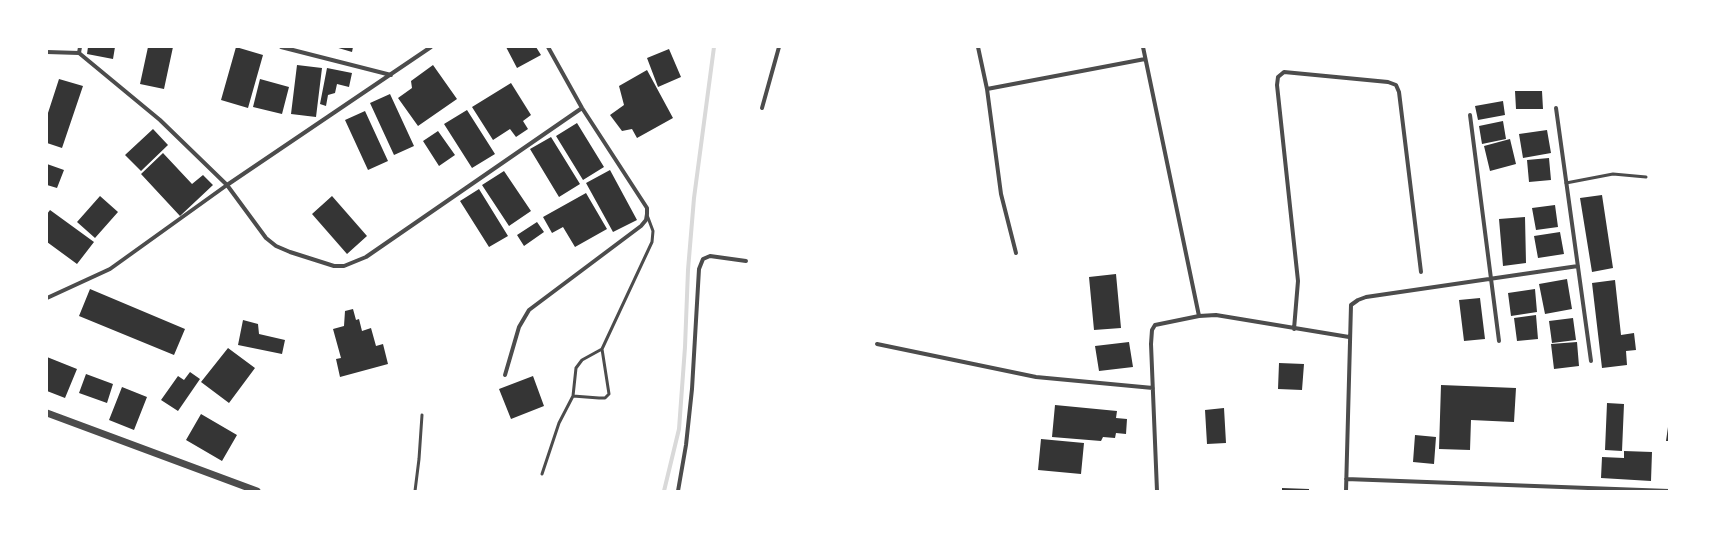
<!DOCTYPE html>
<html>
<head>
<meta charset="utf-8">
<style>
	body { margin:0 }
	#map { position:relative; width:1716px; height:538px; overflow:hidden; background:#fff; font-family:Bitter,serif }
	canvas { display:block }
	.frame { position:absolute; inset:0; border:48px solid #fff; pointer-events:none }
</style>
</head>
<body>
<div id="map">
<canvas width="1716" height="538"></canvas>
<div class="frame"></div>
</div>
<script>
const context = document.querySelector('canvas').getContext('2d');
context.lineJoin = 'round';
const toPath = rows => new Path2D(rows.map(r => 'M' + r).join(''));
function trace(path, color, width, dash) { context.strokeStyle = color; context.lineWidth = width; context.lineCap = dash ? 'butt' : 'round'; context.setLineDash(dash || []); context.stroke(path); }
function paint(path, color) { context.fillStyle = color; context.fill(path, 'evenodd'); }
trace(toPath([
	[664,491,679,429,685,347,688,270,694,198,714,47]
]), '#d9d9d9', 4);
paint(toPath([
	[88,47,115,47,113,59,87,54],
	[148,47,173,47,164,89,140,84],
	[236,47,263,55,248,108,221,100],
	[335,47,353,47,352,52],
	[506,47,536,47,541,55,517,68],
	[669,49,681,77,658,87,647,58],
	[297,65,322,68,316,117,291,114],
	[433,65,457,99,418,126,398,98,412,88,411,81],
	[327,68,352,73,349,87,337,84,335,93,328,95,326,106,320,104],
	[647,70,673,118,637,138,632,129,622,131,610,115,624,105,619,86],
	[59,79,83,86,62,148,47,143,47,116],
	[260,79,289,87,282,114,253,107],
	[511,83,531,115,523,121,528,129,516,137,510,129,493,140,472,107],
	[1515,91,1542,91,1543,109,1516,109],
	[390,94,414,146,394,155,370,103],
	[1503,101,1505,115,1478,120,1475,106],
	[467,110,495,154,472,168,444,124],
	[365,111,388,161,368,170,345,120],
	[1503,121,1506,139,1482,144,1479,126],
	[577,123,604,167,583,180,556,136],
	[153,129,168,145,141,171,125,155],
	[1547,130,1551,153,1523,158,1519,134],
	[438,131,455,155,439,166,423,141],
	[551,137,580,184,559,197,530,149],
	[1510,139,1516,164,1490,171,1484,146],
	[163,153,192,184,203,175,213,185,180,216,141,174],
	[1549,158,1551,180,1529,182,1527,160],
	[47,164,64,170,57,188,47,185],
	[610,170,637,220,613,232,586,183],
	[504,171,531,211,509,226,482,185],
	[479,189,508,236,489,247,460,201],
	[586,193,607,229,575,247,563,227,552,233,543,217],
	[1602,195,1613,268,1592,272,1580,198],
	[100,196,118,212,95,238,77,222],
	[332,196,367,236,347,254,312,214],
	[1555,205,1558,227,1536,230,1532,208],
	[50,210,94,242,77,264,47,242,47,214],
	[1525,217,1526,263,1503,266,1499,219],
	[537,222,544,232,524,246,517,235],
	[1560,232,1564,254,1538,258,1534,236],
	[1116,274,1121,328,1094,330,1089,277],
	[1567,279,1572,309,1545,314,1539,284],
	[1615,280,1621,335,1634,333,1636,350,1626,351,1627,365,1602,368,1592,283],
	[90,289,185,329,174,355,79,316],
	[1535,289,1537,312,1511,316,1508,293],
	[1480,298,1485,339,1464,341,1459,300],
	[353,309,356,320,359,319,362,331,371,328,376,346,383,344,388,364,340,377,336,359,341,358,333,329,344,326,345,311],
	[1536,315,1538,339,1517,341,1514,318],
	[1573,318,1576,340,1552,343,1549,321],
	[243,320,258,324,259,334,285,340,282,354,238,345],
	[1129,342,1133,367,1099,371,1095,346],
	[1577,342,1579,366,1554,369,1551,344],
	[228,348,255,368,229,403,201,382],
	[47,357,77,369,65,398,47,391],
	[1279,363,1304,364,1302,390,1278,389],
	[190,372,200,379,178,411,161,400,178,376,184,380],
	[86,374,113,384,107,403,79,393],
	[533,376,544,406,511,419,499,389],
	[1441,385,1516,388,1514,422,1471,420,1470,450,1439,449],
	[122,387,147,397,134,430,109,420],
	[1607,403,1624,404,1622,451,1605,450],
	[1055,405,1117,411,1116,418,1127,419,1126,434,1116,433,1115,438,1103,437,1101,441,1052,437],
	[1224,408,1226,443,1207,444,1205,410],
	[201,414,237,435,222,461,186,440],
	[1668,427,1669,427,1669,441,1666,441],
	[1415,435,1436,437,1434,464,1413,462],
	[1041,439,1084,443,1081,474,1038,470],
	[1624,451,1652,452,1651,481,1601,478,1602,457,1624,458],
	[1282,488,1309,489,1309,491,1282,491]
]), '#353535');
trace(toPath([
	[1566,183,1613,174,1646,177],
	[573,396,599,398,605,398,609,394,602,349],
	[542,474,559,423,573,396,576,368,582,360,602,349,652,242,653,231,647,215],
	[415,491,419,459,422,415]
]), '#4c4c4c', 3);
trace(toPath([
	[80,47,79,53,160,120,227,185,266,238,276,246,290,252,334,266,344,266,366,257,582,108],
	[281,47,391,75],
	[978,47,987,89,1001,194,1016,253],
	[1143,47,1199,316],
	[47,52,79,53],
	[987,89,1145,59],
	[762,108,779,47],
	[1556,108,1591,361],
	[1470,115,1499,341],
	[47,298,110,269,227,185,431,47],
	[1294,329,1298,281,1277,85,1278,77,1284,72,1388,82,1396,85,1399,92,1421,272],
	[877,344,1036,377,1153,388],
	[505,375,519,327,529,310,641,226,646,220,647,214,647,208,582,108,548,47],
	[1346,479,1669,491],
	[678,491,686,445,692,389,699,269,703,259,710,256,746,261],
	[1157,491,1151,344,1152,330,1155,325,1199,316,1216,315,1349,337],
	[1346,491,1351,305,1358,300,1366,297,1578,266]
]), '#4c4c4c', 4);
trace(toPath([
	[47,413,257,491]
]), '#4c4c4c', 7);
</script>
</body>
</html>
